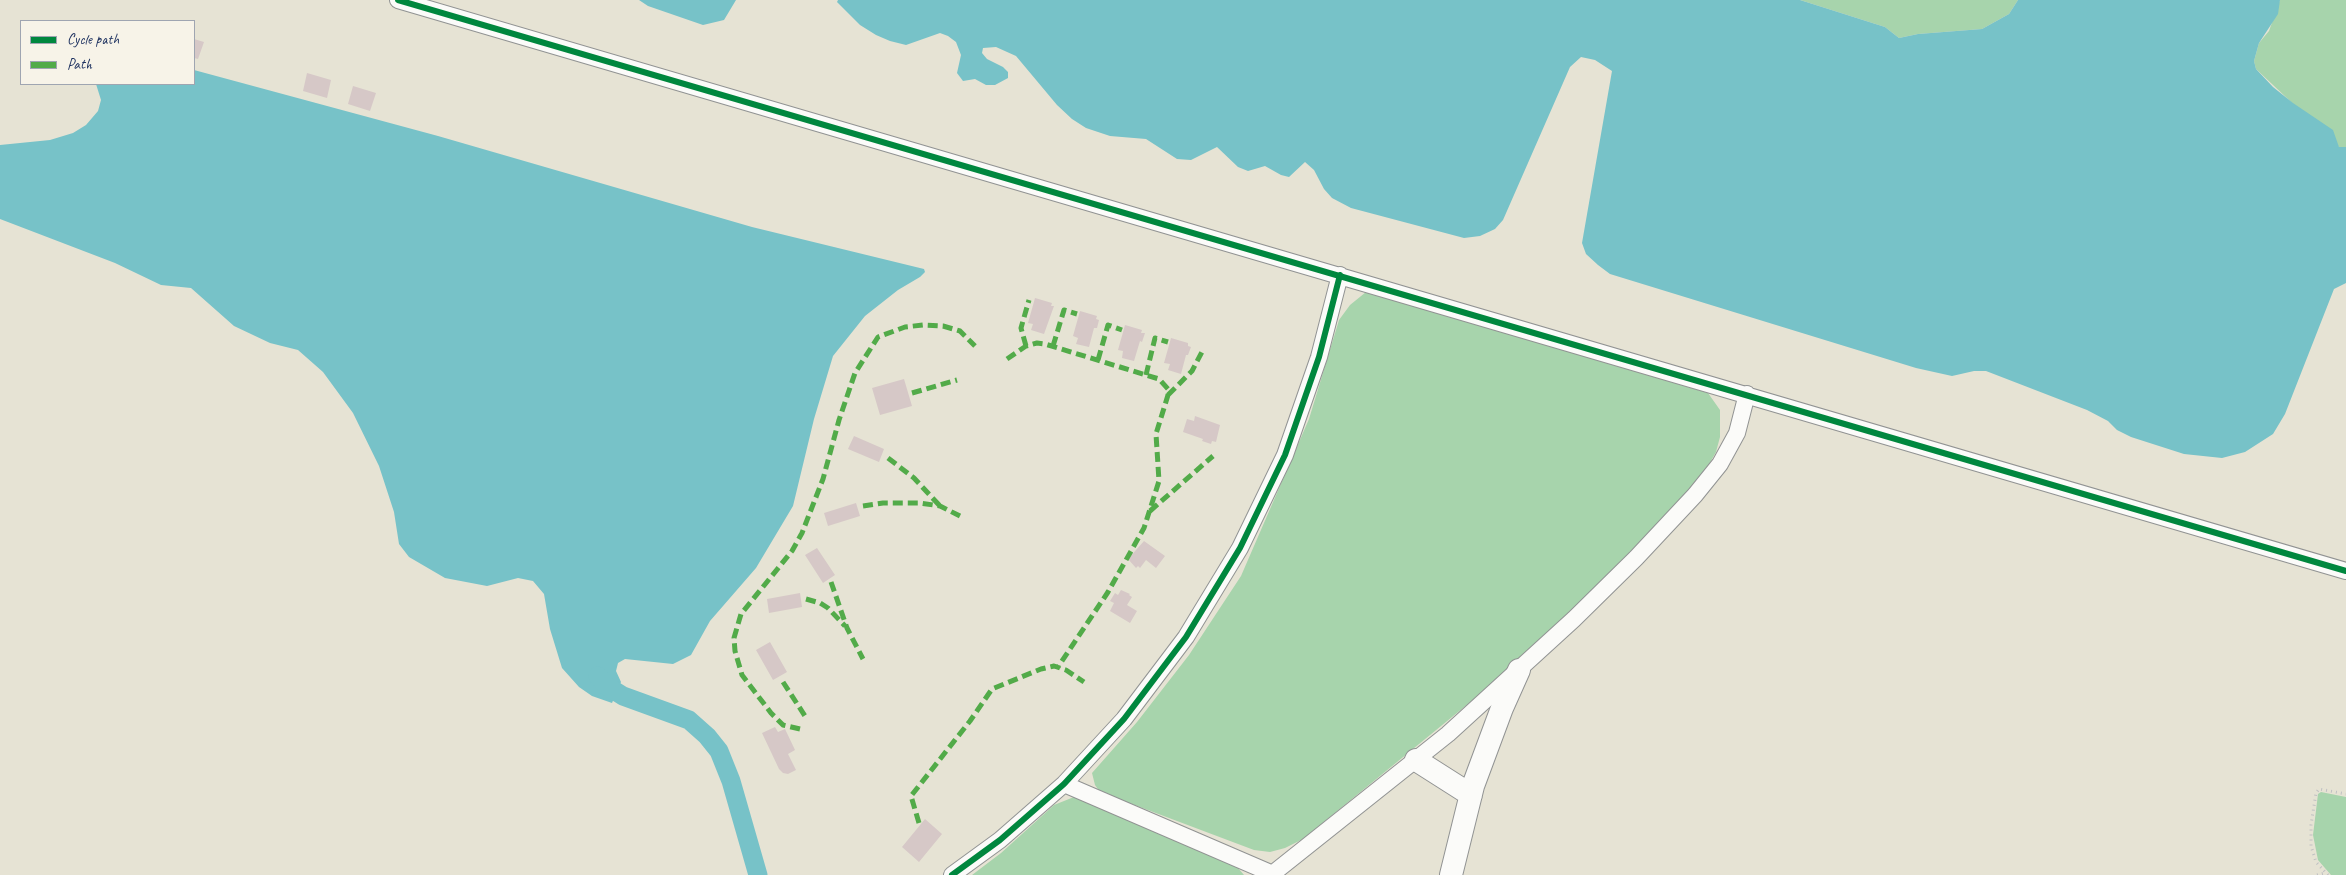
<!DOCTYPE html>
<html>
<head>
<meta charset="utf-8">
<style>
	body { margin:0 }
	#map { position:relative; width:2346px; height:875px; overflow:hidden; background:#e6e3d4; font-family:Caveat,sans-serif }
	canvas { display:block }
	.legend { position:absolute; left:20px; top:20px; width:175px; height:65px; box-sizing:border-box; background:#f7f3e8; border:1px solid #9fa5b1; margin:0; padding:6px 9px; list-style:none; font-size:15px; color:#1b2f5e }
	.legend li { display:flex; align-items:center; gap:10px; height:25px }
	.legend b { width:25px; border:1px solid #9fa5b1 }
</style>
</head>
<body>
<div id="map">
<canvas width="2346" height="875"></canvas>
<ul class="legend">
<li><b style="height:6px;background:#00873e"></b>Cycle path</li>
<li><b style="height:6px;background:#52ab49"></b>Path</li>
</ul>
</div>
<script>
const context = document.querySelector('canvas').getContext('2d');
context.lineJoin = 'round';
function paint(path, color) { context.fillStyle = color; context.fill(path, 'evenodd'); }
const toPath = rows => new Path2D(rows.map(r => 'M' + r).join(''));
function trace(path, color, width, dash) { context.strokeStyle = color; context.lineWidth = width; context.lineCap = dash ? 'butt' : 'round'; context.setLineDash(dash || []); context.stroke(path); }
paint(toPath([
	[1800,0,2018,0,2009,14,1982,29,1918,34,1899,38,1885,27],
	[2280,0,2346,0,2346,147,2339,147,2256,69,2254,61,2259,43,2269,31],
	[1366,292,1708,393,1720,410,1720,437,1716,452,1704,473,1643,540,1585,600,1485,690,1303,839,1285,848,1270,852,1254,850,1100,792,1095,785,1092,773,1137,722,1189,655,1241,576,1309,419,1339,320,1350,305],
	[2321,792,2346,797,2346,875,2331,875,2318,860,2313,835,2318,794],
	[1074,797,1217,856,1238,868,1244,875,972,875,1001,853,1054,805]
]), '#a7d4ac');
paint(toPath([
	[639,0,736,0,724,20,703,25,648,6],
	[838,0,1800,0,1885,27,1899,38,1918,34,1982,29,2009,14,2018,0,2280,0,2278,14,2259,43,2254,61,2256,69,2273,87,2293,103,2333,130,2339,147,2346,147,2346,283,2334,289,2285,414,2273,434,2245,452,2222,458,2184,454,2131,437,2117,430,2108,421,2087,410,1986,371,1974,371,1952,376,1916,368,1610,274,1598,265,1586,254,1582,243,1612,71,1595,60,1581,57,1570,67,1503,220,1495,229,1480,236,1464,238,1351,208,1332,198,1324,189,1314,170,1305,162,1289,177,1281,175,1265,166,1248,171,1238,167,1217,147,1191,160,1177,159,1146,139,1110,136,1086,128,1072,119,1057,105,1016,56,996,47,983,48,982,53,987,59,1003,67,1008,72,1008,78,995,85,986,85,975,79,963,81,957,73,961,55,956,42,948,36,940,33,906,45,890,41,876,35,860,25,837,2],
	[194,70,438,136,752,227,924,269,925,272,920,277,898,290,865,316,833,356,814,419,793,506,756,568,710,621,691,655,673,664,625,659,618,663,616,671,621,682,612,703,592,696,579,687,562,668,550,629,544,594,533,581,518,578,487,586,445,578,409,557,399,544,394,512,379,466,353,413,323,372,298,350,270,343,234,326,191,288,161,285,115,263,0,219,0,145,50,140,73,133,86,125,98,111,101,100,96,84,194,84]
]), '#77c2c8');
trace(toPath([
	[598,676,607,686,623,696,689,720,707,736,719,751,731,781,758,875]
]), '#77c2c8', 19);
paint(toPath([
	[194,39,204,42,198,59,194,58],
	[307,73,331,80,327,98,303,91],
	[353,86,376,93,370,111,348,104],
	[1035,298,1052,303,1051,306,1054,306,1044,334,1031,330,1033,324,1028,323],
	[1080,311,1097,316,1096,319,1099,320,1097,328,1094,328,1089,347,1076,344,1078,338,1073,336],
	[1125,325,1142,330,1141,333,1145,333,1142,342,1140,341,1134,361,1122,358,1123,351,1118,350],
	[1171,338,1188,343,1188,346,1191,347,1188,355,1186,355,1181,374,1168,370,1170,364,1164,363],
	[904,379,912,406,880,415,872,388],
	[1195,416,1220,425,1216,442,1212,441,1211,444,1202,441,1203,439,1183,432,1187,419,1194,421],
	[854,436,884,449,879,462,848,449],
	[856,503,860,516,828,526,824,513],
	[1144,541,1165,556,1156,568,1146,560,1140,568,1138,566,1136,568,1128,559],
	[817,548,835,575,823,583,805,555],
	[1121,590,1130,594,1129,595,1132,597,1127,605,1137,611,1130,623,1110,611,1114,603,1110,601,1115,593,1118,595],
	[800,593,802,607,769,613,767,599],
	[770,642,787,672,773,680,756,650],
	[775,727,778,732,785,729,795,750,788,754,796,770,788,774,783,773,779,769,762,733],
	[925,819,942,834,919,862,902,847]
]), '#d6c8c7');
const street = toPath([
	[398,0,2346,571],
	[1064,784,1273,874],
	[952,875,1000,840,1064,784,1124,719,1186,637,1240,548,1285,455,1319,357,1340,275],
	[1271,875,1448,734,1574,619,1636,558,1695,495,1720,464,1737,433,1747,394]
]);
const secondary = toPath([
	[1416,760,1471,795],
	[1451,875,1473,786,1502,708,1519,670]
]);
trace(street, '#919393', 18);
trace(secondary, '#919393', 24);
trace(toPath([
	[2317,875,2325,873],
	[2328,875,2316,862,2311,846,2311,825,2316,793,2319,789,2346,794]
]), '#bfc0c2', 3, [1, 4]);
trace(street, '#fbfbf9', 16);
trace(secondary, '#fbfbf9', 22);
trace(toPath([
	[1026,346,1021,328,1029,300],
	[1053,346,1064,310,1077,314],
	[1007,359,1026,346,1037,343,1045,344,1159,379,1168,389,1168,395,1156,434,1159,481,1144,528,1108,592,1058,667],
	[1098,360,1108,325,1122,330],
	[1146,375,1155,338,1168,342],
	[912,393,957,380],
	[1168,395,1192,371,1204,348],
	[888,458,914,478,940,506],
	[863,506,883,503,920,503,940,506,960,516],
	[1150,511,1213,456],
	[831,582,847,628,863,659],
	[806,599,820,603,828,608,845,626],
	[783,682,805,716],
	[800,729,783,725,771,713,742,675,735,651,734,638,741,614,792,551,802,533,823,479,839,420,855,373,878,337,905,327,923,325,943,326,960,331,975,346],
	[919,823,911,796,970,721,992,689,1041,669,1054,666,1066,670,1084,682]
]), '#52ab49', 5, [10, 5]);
trace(toPath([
	[398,0,2346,571],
	[952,875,1000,840,1064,784,1124,719,1186,637,1240,548,1285,455,1319,357,1340,275]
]), '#00873e', 6);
</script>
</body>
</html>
